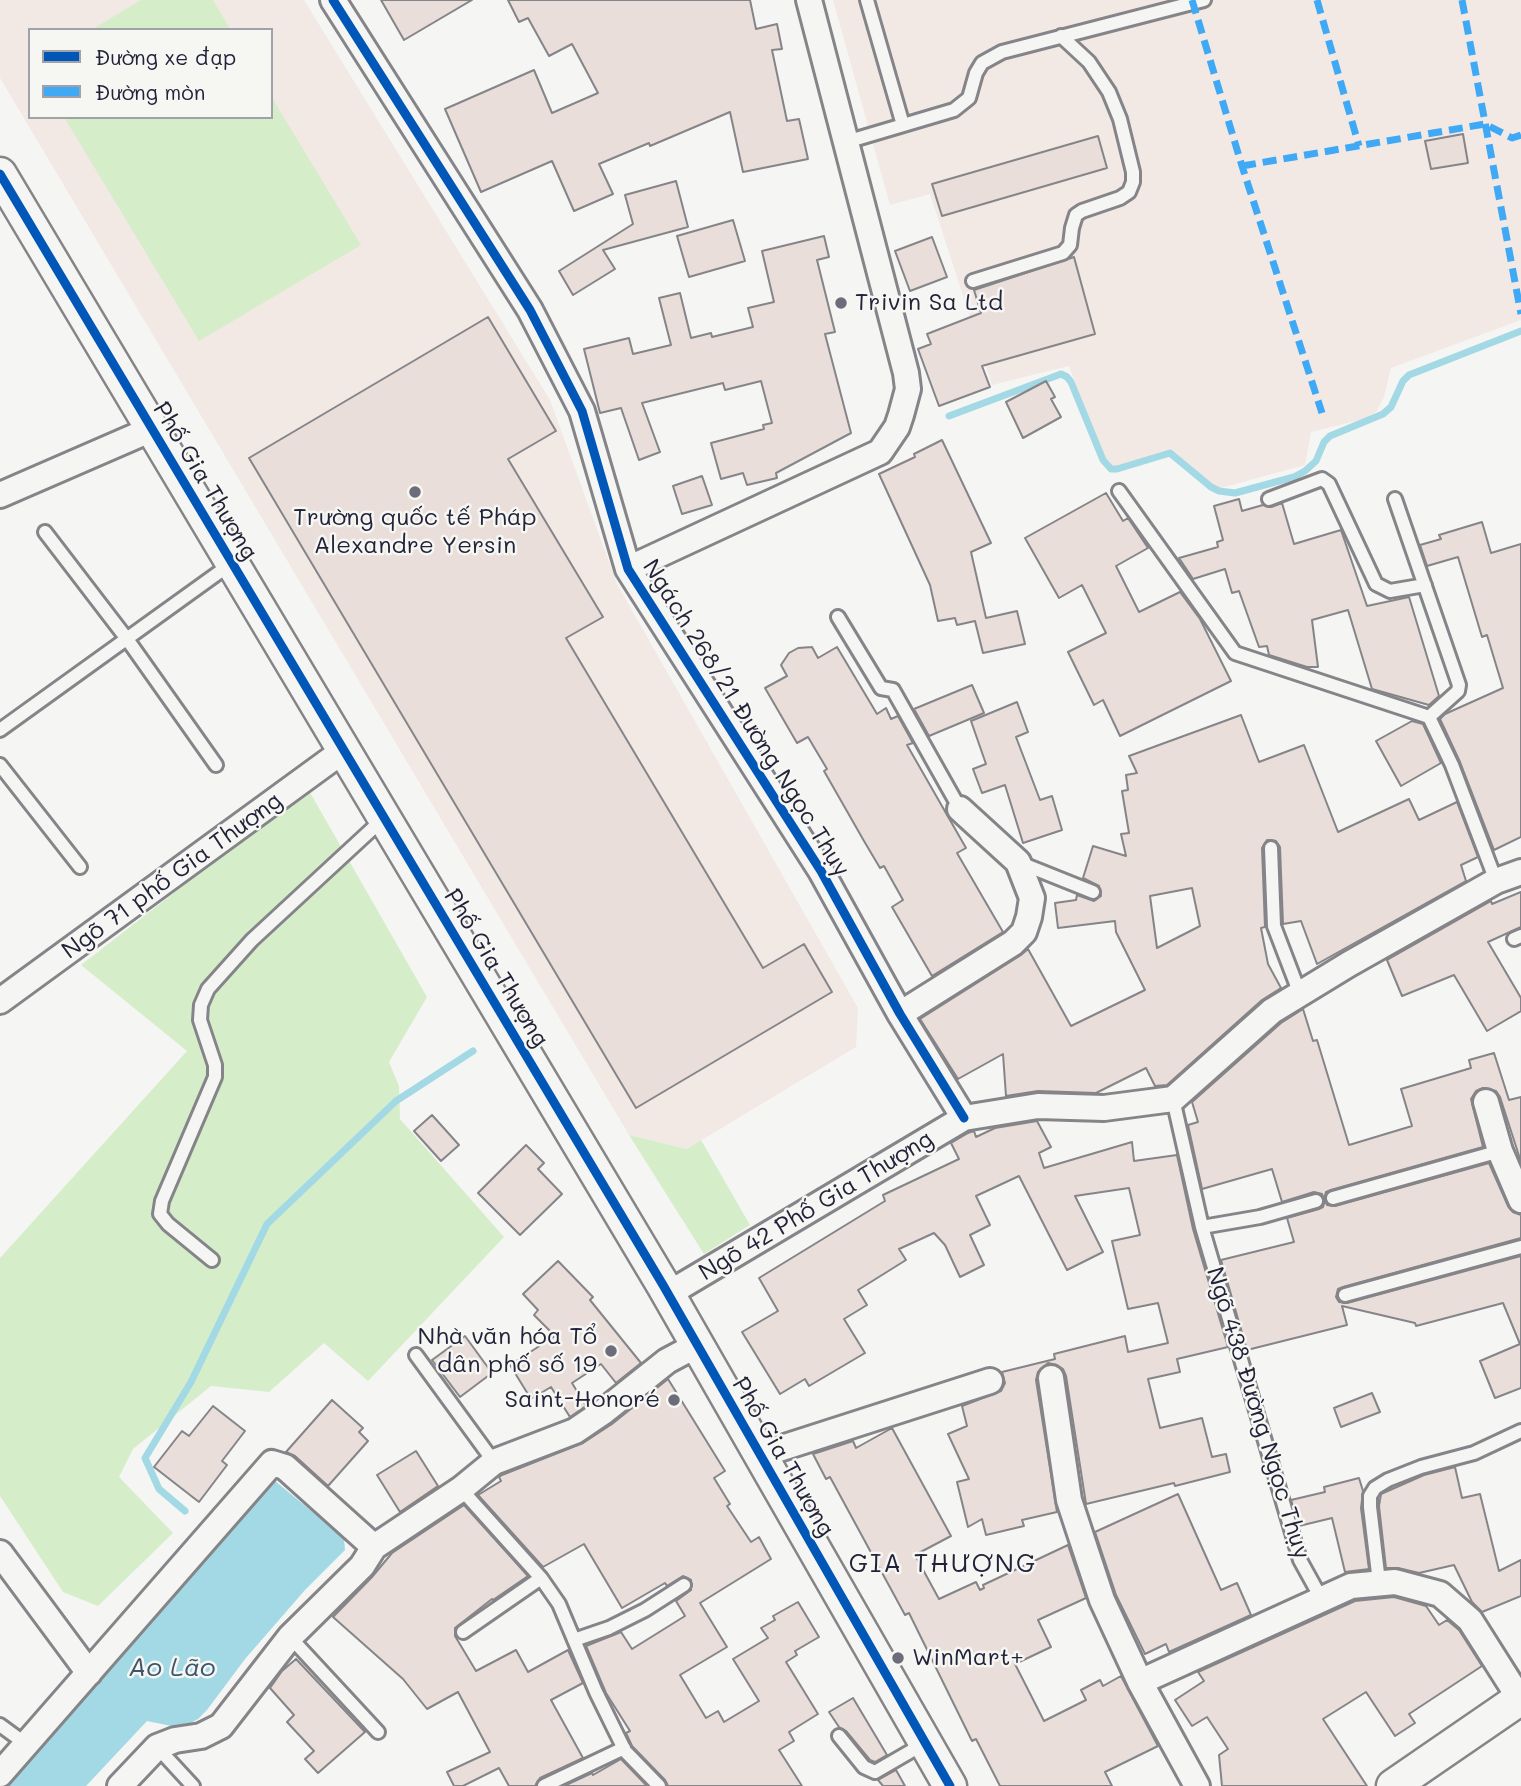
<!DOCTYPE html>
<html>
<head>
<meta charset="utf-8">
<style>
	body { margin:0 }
	#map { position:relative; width:1521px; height:1786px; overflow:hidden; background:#f5f5f3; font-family:Mali,sans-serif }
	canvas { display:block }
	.legend { position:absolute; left:28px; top:28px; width:245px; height:91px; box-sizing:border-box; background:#f6f6f2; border:2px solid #a1a1a9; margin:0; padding:9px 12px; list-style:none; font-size:21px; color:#22223b }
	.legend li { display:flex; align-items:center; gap:14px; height:35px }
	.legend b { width:35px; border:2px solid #a1a1a9 }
</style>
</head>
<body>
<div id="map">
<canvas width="1521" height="1786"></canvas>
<ul class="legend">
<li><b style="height:9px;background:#0057b8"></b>Đường xe đạp</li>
<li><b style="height:9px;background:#3fa9f5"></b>Đường mòn</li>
</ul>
</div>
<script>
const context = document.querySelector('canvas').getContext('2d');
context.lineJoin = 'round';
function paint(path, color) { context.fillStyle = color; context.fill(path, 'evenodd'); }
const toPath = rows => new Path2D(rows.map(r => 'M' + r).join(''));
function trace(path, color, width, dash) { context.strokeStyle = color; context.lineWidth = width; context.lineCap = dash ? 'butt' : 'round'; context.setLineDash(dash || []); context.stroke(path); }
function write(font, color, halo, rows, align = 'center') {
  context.font = font + ' Mali,sans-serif'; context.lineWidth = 5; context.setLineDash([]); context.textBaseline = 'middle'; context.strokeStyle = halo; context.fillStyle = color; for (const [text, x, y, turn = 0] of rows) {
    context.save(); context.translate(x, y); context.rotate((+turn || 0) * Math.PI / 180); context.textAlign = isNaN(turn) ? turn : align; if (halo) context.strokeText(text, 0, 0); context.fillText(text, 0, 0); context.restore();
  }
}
paint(toPath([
	[0,0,304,0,550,400,617,584,858,1008,856,1047,687,1149,629,1135,0,78],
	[30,30,271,30,271,117,30,117],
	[833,0,1521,0,1521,320,1391,368,1384,397,1376,412,1364,419,1311,432,1305,465,1213,490,1170,454,1108,471,1069,366,992,385,930,194,890,205]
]), '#f2e9e4');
paint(toPath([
	[141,0,213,0,231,30,91,30],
	[271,96,361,245,199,341,64,117,271,117],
	[308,789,427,997,389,1062,399,1086,400,1119,504,1237,368,1381,324,1343,269,1392,211,1386,133,1449,119,1477,173,1533,98,1606,63,1592,0,1496,0,1258,187,1051,81,965],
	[629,1135,687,1149,701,1140,750,1225,704,1254]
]), '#d5eec9');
paint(toPath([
	[262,1478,275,1481,331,1527,344,1539,345,1550,305,1590,245,1659,207,1710,198,1719,183,1727,176,1727,147,1721,86,1786,0,1786]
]), '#a2d9e4');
trace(toPath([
	[949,416,1061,374,1067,377,1071,382,1103,460,1111,469,1117,469,1170,453,1211,487,1219,491,1235,493,1294,477,1305,471,1316,461,1324,442,1330,436,1383,414,1391,407,1403,381,1409,375,1521,331],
	[185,1511,159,1489,145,1458,191,1382,267,1224,396,1101,473,1051]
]), '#a2d9e4', 7);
const building = toPath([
	[381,0,472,0,404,40,381,0],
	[508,0,750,0,756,29,777,24,782,49,772,50,787,121,799,119,808,159,743,172,730,112,650,146,649,143,599,164,613,194,574,211,552,161,481,192,445,109,534,70,552,113,598,93,572,44,549,56,528,18,519,22,508,0],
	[1463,134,1468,163,1431,169,1425,141,1463,134],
	[1098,136,1107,168,942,216,932,184,1098,136],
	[676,181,688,227,603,250,615,269,573,295,559,271,633,224,625,195,676,181],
	[733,220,745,261,689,277,677,236,733,220],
	[824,236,829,257,817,260,835,332,825,334,851,433,776,473,777,478,747,485,743,473,721,479,711,443,764,429,763,425,772,423,761,381,725,390,723,383,642,403,660,452,639,460,621,408,600,413,584,349,629,338,633,354,671,345,659,298,680,293,691,338,711,333,712,337,753,327,748,308,774,302,762,251,824,236],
	[932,237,947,277,910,291,895,251,932,237],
	[1074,257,1095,334,982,366,990,387,939,406,918,349,931,344,927,334,981,313,974,290,1074,257],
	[488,317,556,431,508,459,603,617,566,638,763,968,804,944,832,992,636,1108,249,458,488,317],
	[1046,381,1055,397,1051,399,1061,417,1023,438,1006,402,1046,381],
	[942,440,991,543,971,552,986,618,1017,611,1025,644,983,653,975,621,957,625,955,618,938,621,930,585,879,474,915,457,914,454,942,440],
	[702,476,712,505,682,514,673,486,702,476],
	[1106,493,1123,521,1128,518,1148,548,1116,566,1139,612,1180,592,1200,619,1231,681,1120,736,1103,700,1094,705,1068,652,1106,633,1082,585,1059,598,1025,538,1106,493],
	[1239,499,1242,511,1263,505,1271,507,1282,503,1294,544,1341,530,1367,606,1409,597,1439,696,1429,705,1372,689,1348,610,1312,620,1318,667,1307,667,1269,655,1267,646,1259,647,1239,591,1232,593,1225,569,1193,579,1179,558,1218,547,1217,542,1223,540,1214,506,1239,499],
	[1482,522,1491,553,1521,544,1521,837,1494,850,1460,762,1440,719,1445,714,1503,688,1487,635,1482,637,1458,557,1427,566,1420,545,1441,539,1439,535,1482,522],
	[812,647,818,658,837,647,877,714,886,708,891,719,898,716,913,743,907,745,966,848,957,853,1003,932,932,976,892,907,903,900,884,866,880,868,864,841,824,771,827,769,808,737,797,743,765,688,787,676,781,665,789,653,798,648,812,647],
	[972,685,984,713,929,736,914,709,972,685],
	[1017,702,1028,732,1016,737,1040,800,1052,796,1062,830,1023,843,1005,785,982,793,973,769,986,764,971,721,1017,702],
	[1241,715,1259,762,1304,745,1338,832,1409,799,1419,820,1457,802,1478,857,1461,865,1466,881,1317,964,1301,921,1283,924,1280,847,1276,841,1267,840,1262,848,1265,927,1261,928,1268,964,1281,988,1262,1000,1167,1085,1155,1086,1146,1068,1096,1093,1038,1091,1006,1096,1003,1054,958,1079,920,1019,1021,955,1028,949,1071,1026,1145,990,1116,932,1115,921,1058,928,1055,903,1076,900,1077,895,1094,901,1101,896,1099,886,1083,878,1093,846,1126,856,1121,834,1129,833,1122,791,1128,790,1126,775,1137,773,1129,756,1241,715],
	[1192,888,1200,926,1157,948,1150,896,1192,888],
	[1412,721,1423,724,1441,763,1401,786,1376,741,1412,721],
	[1521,892,1521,927,1488,942,1521,998,1521,1011,1487,1031,1454,975,1402,996,1387,960,1491,901,1492,904,1521,892],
	[1303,1009,1313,1041,1317,1040,1349,1145,1412,1126,1401,1089,1471,1068,1469,1060,1494,1053,1509,1100,1521,1097,1521,1162,1500,1097,1496,1091,1483,1088,1476,1091,1471,1099,1483,1147,1331,1190,1326,1192,1324,1199,1322,1194,1314,1192,1282,1202,1272,1169,1202,1189,1188,1125,1198,1122,1192,1102,1281,1023,1303,1009],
	[432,1115,459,1145,441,1161,414,1131,432,1115],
	[1037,1121,1051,1147,1039,1153,1044,1168,1132,1142,1134,1161,1177,1155,1193,1229,1228,1347,1177,1359,1180,1372,1148,1379,1160,1428,1202,1418,1212,1457,1226,1454,1230,1472,1175,1486,1174,1483,1086,1504,1066,1376,1063,1369,1057,1365,1048,1363,1038,1372,1036,1380,1057,1512,1022,1520,1024,1526,986,1535,982,1519,968,1527,957,1482,969,1479,948,1434,967,1426,962,1406,1001,1391,1005,1383,1002,1372,1055,1359,1054,1354,1125,1336,1128,1352,1168,1343,1158,1303,1128,1309,1112,1241,1140,1235,1129,1188,1075,1196,1103,1252,1067,1270,1019,1176,976,1196,990,1225,970,1235,984,1265,960,1277,945,1245,934,1233,899,1249,906,1260,858,1290,867,1305,844,1319,865,1353,809,1386,805,1379,780,1394,742,1332,778,1311,759,1278,885,1201,883,1195,959,1159,951,1143,968,1133,974,1131,976,1137,995,1128,1037,1121],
	[526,1145,544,1163,538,1169,562,1194,520,1235,478,1193,526,1145],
	[1489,1163,1508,1206,1513,1212,1521,1215,1521,1238,1343,1287,1338,1289,1336,1297,1339,1302,1347,1303,1521,1256,1521,1388,1495,1398,1480,1361,1520,1344,1503,1303,1416,1326,1415,1323,1342,1306,1347,1325,1247,1350,1221,1260,1294,1242,1287,1218,1319,1209,1323,1207,1325,1200,1327,1205,1335,1206,1489,1163],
	[558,1261,593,1297,590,1300,641,1363,616,1383,601,1364,572,1383,586,1406,570,1417,551,1387,531,1399,510,1365,555,1336,534,1315,538,1310,523,1294,558,1261],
	[465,1336,492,1373,460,1397,432,1360,465,1336],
	[668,1379,725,1471,714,1478,730,1504,727,1506,751,1542,759,1537,771,1559,700,1603,727,1647,680,1675,706,1718,718,1711,724,1722,759,1701,733,1659,768,1638,761,1628,775,1620,773,1616,798,1602,819,1637,795,1651,797,1655,786,1662,818,1714,789,1732,794,1741,779,1750,802,1786,668,1786,665,1780,632,1746,626,1733,630,1731,606,1693,586,1646,621,1632,632,1649,685,1616,676,1601,691,1590,691,1580,683,1576,667,1586,665,1583,622,1608,584,1544,543,1567,478,1495,501,1481,499,1477,502,1475,583,1443,612,1424,668,1379],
	[1372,1393,1380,1412,1341,1427,1334,1408,1372,1393],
	[332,1400,363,1428,359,1432,368,1441,328,1486,295,1456,286,1452,332,1400],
	[213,1406,245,1431,222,1461,227,1465,199,1502,154,1467,182,1431,189,1436,213,1406],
	[892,1428,951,1536,915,1555,939,1599,976,1582,980,1590,984,1588,983,1585,1068,1545,1086,1598,1038,1620,1051,1647,1015,1664,1044,1721,1086,1700,1081,1690,1100,1680,1103,1686,1121,1676,1158,1746,1105,1772,1112,1786,1000,1786,976,1739,972,1741,909,1613,905,1615,830,1477,826,1479,813,1454,853,1441,856,1448,892,1428],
	[416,1451,438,1486,400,1512,377,1475,416,1451],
	[1455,1467,1462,1498,1480,1494,1499,1571,1521,1560,1521,1596,1482,1612,1472,1602,1454,1565,1419,1573,1398,1568,1386,1568,1379,1506,1381,1494,1424,1475,1455,1467],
	[1359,1478,1363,1491,1361,1508,1369,1569,1345,1572,1332,1518,1299,1526,1291,1500,1325,1492,1324,1487,1359,1478],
	[1178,1494,1221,1590,1237,1583,1251,1615,1169,1652,1166,1644,1145,1654,1116,1595,1095,1532,1178,1494],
	[464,1505,528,1576,493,1600,492,1599,455,1628,455,1636,476,1671,516,1650,528,1672,568,1650,583,1683,551,1700,583,1758,540,1778,535,1786,509,1786,499,1768,463,1786,454,1786,447,1772,490,1752,458,1692,427,1709,403,1679,333,1617,372,1577,392,1553,464,1505],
	[1394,1597,1426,1606,1439,1625,1447,1620,1459,1630,1482,1666,1409,1714,1415,1723,1395,1736,1366,1692,1323,1719,1367,1786,1222,1786,1219,1755,1228,1749,1207,1717,1192,1726,1175,1700,1204,1681,1198,1672,1355,1601,1394,1597],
	[296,1659,365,1732,318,1773,305,1759,314,1751,287,1722,294,1715,270,1688,282,1671,296,1659],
	[853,1698,887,1755,875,1762,870,1760,846,1731,839,1727,829,1712,853,1698],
	[621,1759,647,1786,564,1786,592,1773,593,1775,621,1759],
	[896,1770,905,1786,883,1786,878,1780,896,1770]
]);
paint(building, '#e9ded9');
trace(building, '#858589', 2);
const service = toPath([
	[867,0,903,125],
	[846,142,954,110,969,98,976,73,982,63,1002,52,1204,0],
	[973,281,1063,253,1070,245,1072,228,1076,215,1082,211,1120,198,1129,192,1133,182,1133,172,1120,119,1109,92,1089,62,1061,36],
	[1119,491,1235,653,1429,717,1452,765,1496,881],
	[1269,499,1322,479,1329,484,1376,584,1390,591,1425,585],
	[1395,499,1459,685,1458,691,1429,717],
	[45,532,127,639,216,765],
	[838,617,881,688,893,690,960,809],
	[0,730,232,563],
	[0,765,80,867],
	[1271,848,1274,926,1300,994],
	[1018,862,1093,892],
	[1514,939,1521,936],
	[1173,1099,1202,1227,1300,1560,1321,1598],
	[1333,1198,1500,1151],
	[1202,1227,1260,1217,1316,1201],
	[212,1260,168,1224,160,1214,162,1201,215,1077,215,1065,200,1020,201,1005,208,989,252,940,384,818],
	[1345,1295,1521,1247],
	[416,1355,494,1462],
	[461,1489,541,1578,559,1604,596,1692,625,1751,659,1786],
	[1379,1582,1370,1507,1370,1496,1375,1488,1388,1480,1421,1467,1474,1453,1521,1431],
	[463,1632,541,1578],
	[290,1637,378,1732],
	[574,1640,609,1628,645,1610,684,1585],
	[0,1725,26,1744],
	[839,1736,864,1767,875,1772,925,1743],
	[157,1747,193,1786],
	[544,1786,624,1748]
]);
const minor = toPath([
	[333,0,530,310,582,411,628,569,821,871,900,1014,964,1118],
	[0,495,152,429],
	[628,569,880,452,897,427,901,415,908,389,906,373,809,0],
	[0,1001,344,750],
	[900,1014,1013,943,1024,932,1029,917,1032,898,1018,862,960,809],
	[1486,1102,1500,1151,1521,1200],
	[668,1294,964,1118,1038,1106,1104,1108,1173,1099,1272,1011,1349,964,1496,881,1521,872],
	[1051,1378,1069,1500,1102,1600,1140,1682,1197,1786],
	[760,1455,990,1381],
	[0,1553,89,1673],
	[1140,1682,1351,1586,1395,1582,1440,1594,1470,1620,1520,1699],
	[0,1774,272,1463,285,1467,374,1547],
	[120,1786,157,1747,175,1740,201,1736,221,1726,290,1637,362,1566,374,1547,461,1489,494,1462,575,1431,603,1412,667,1361,697,1345]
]);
const tertiary = toPath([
	[0,174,663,1285,950,1786],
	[1393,1786,1521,1698]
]);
trace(service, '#858589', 18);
trace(minor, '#858589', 30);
trace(tertiary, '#858589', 37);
trace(service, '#f5f5f3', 12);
trace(minor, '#f5f5f3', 24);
trace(tertiary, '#f5f5f3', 32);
trace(toPath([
	[1192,0,1242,166,1322,413],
	[1317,0,1359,146],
	[1462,0,1521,314],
	[1242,166,1485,124,1512,138,1521,135]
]), '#3fa9f5', 7, [14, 7]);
trace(toPath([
	[333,0,530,310,582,411,628,569,821,871,900,1014,964,1118],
	[0,174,663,1285,950,1786]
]), '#0057b8', 9);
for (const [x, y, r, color] of [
	[841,303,7,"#6c6c7b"],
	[415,492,7,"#6c6c7b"],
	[611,1351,7,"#6c6c7b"],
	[674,1400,7,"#6c6c7b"],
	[898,1658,7,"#6c6c7b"]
]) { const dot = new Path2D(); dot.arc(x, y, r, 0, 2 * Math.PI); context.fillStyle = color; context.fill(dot); trace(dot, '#f6f6f2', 2.5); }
write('24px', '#22223b', '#f6f6f2', [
	["Trivin Sa Ltd",855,303],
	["Trường quốc tế Pháp",415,518,"center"],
	["Alexandre Yersin",415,546,"center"],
	["Nhà văn hóa Tổ",597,1337,"right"],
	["dân phố số 19",597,1365,"right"],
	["Saint-Honoré",660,1400,"right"],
	["WinMart+",912,1658]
], 'left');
write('24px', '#22223b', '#f6f6f2', [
	["Phố Gia Thượng",205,481,59],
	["Ngách 268/21 Đường Ngọc Thụy",746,718,58],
	["Ngõ 71 phố Gia Thượng",172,876,-36],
	["Phố Gia Thượng",496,968,59],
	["Ngõ 42 Phố Gia Thượng",816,1206,-31],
	["Ngõ 438 Đường Ngọc Thụy",1258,1413,73],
	["Phố Gia Thượng",783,1457,60]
]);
context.letterSpacing = '2px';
write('26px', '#22223b', '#f6f6f2', [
	["GIA THƯỢNG",943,1564]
]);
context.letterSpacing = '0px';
write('italic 26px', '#3e556c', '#f6f6f2', [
	["Ao Lão",172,1668]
]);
</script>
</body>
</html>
